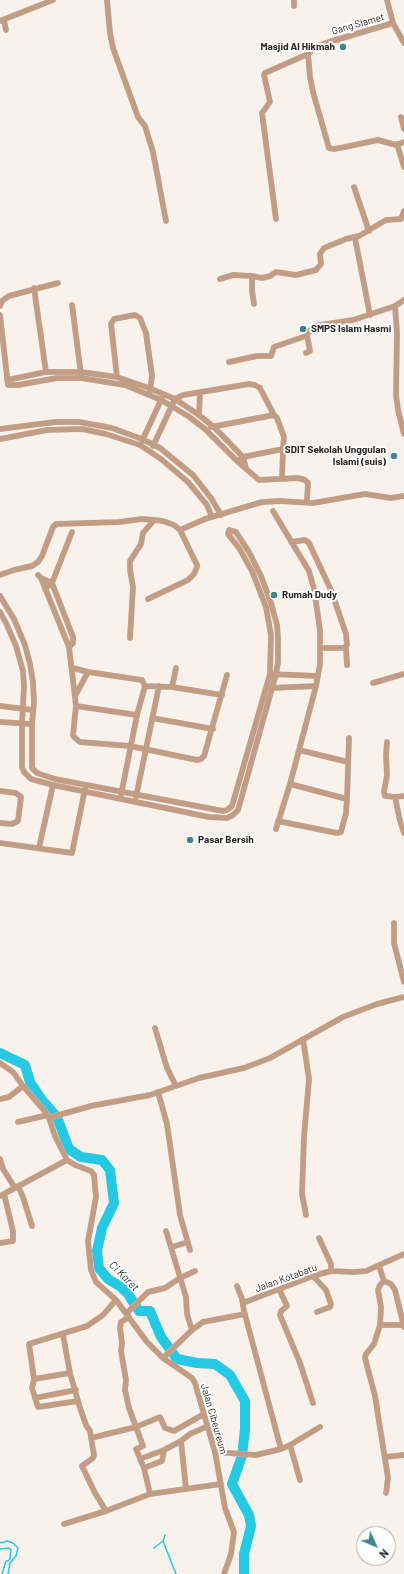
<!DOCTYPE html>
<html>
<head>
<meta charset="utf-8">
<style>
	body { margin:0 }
	#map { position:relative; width:404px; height:1574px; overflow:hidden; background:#f8f1ec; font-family:Barlow,sans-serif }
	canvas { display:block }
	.north { position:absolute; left:356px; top:1526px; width:40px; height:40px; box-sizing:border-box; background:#fff; border:1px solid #aaa9a8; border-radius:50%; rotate:134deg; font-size:11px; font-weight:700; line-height:16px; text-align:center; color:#2a2826 }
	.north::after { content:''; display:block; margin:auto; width:14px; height:18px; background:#408592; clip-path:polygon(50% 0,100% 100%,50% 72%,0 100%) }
</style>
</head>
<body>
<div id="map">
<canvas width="404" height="1574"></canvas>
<div class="north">N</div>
</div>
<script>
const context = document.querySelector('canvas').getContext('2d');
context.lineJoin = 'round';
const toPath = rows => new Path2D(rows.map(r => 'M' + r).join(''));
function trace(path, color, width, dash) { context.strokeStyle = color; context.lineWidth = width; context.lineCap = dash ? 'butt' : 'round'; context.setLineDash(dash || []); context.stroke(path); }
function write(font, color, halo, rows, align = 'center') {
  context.font = font + ' Barlow,sans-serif'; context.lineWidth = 4; context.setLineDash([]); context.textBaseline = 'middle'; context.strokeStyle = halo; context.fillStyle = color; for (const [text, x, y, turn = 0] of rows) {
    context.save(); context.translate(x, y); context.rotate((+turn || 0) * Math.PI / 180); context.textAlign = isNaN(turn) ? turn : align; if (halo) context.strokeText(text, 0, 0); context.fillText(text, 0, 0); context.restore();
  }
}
trace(toPath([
	[163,1541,176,1574],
	[0,1543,7,1541,13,1543,18,1548,16,1556,10,1563,8,1574],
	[154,1548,163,1541,165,1535],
	[0,1549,9,1548,11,1550,10,1559,8,1561,6,1561,2,1574]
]), '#25c9e4', 1.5);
trace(toPath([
	[0,1053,25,1065,30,1082,42,1100,57,1117,69,1149,81,1157,102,1160,110,1170,114,1203,102,1228,97,1251,99,1268,108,1279,121,1287,128,1294,139,1311,150,1311,161,1337,177,1359,197,1363,215,1364,230,1375,245,1401,245,1429,242,1456,232,1484,249,1515,251,1526,244,1554,244,1574]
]), '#25c9e4', 10);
const street = toPath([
	[107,0,110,33,113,48,138,117,145,126,153,152,166,221],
	[294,0,294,6],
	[387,0,393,23,404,43],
	[4,20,6,30],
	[0,21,53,0],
	[308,54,310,77,313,92,329,148,334,149,345,147,378,140,396,145,404,142],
	[401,117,404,129],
	[397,144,404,167],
	[354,187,369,231],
	[276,219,262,113,270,102,264,75,265,73,308,54,315,47,329,42,393,23],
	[355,238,370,315],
	[220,279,233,275,252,276],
	[34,288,46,372],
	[254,304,252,291,252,276,262,278,270,276,276,272,296,275,316,270,321,264,320,254,324,248,346,239,359,236,386,220,401,219,404,211],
	[72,305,81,374],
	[0,306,2,301,9,296,58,283],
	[395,306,397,333,396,395,398,410,404,434],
	[0,315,8,385,18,385,57,378,81,378,125,385,161,400,188,416,205,429,237,461,259,480,298,478,305,480,308,483,307,500],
	[306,353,310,351,307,335],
	[229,362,257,356,271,356,274,347,306,336,314,326,353,320,395,306,404,300],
	[117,377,111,324,114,319,135,315,140,318,146,333,152,376,150,391],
	[7,380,46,372,81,372,117,377,149,388,175,399,199,415,215,428,243,457,246,468],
	[199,415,200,393],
	[211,427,274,415,277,418,284,437,283,449,243,457,240,459],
	[0,429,55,422,79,422,112,428,142,439,160,448,193,475,211,498,221,515],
	[0,439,47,430,82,429,106,434,140,445,161,459,188,482,207,505,212,517],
	[142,441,162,398],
	[153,446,175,399,183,395,249,384,255,385,260,388,274,415],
	[282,479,283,449],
	[273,511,309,571,314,589,320,630,320,664,316,686,290,784,276,829],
	[180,530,205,519,262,502,280,501,313,503,365,494,391,498,404,496],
	[291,542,305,540,309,543,331,590,346,634,347,645,344,648,320,648],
	[0,575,14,570,32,566,38,562,42,556,53,527,56,524,119,522,142,519,154,520],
	[38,575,41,578,52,583,73,637,73,643,69,647],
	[41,578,69,647,76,706,73,735,74,737,80,742,130,746,197,760,201,759,204,756,227,675],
	[45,589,52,583,72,532],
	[0,596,14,619,25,645,30,664,33,682,34,702,32,724,32,768,37,773,55,779,223,811,227,810,232,806,270,674,318,676],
	[0,612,7,625,16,646,23,671,24,686,22,723,22,767,24,772,31,779,53,785,209,817,227,818,233,815,238,810,276,674,278,662,278,638,277,625,271,603,261,576,249,552,236,532,229,530,228,534,239,548,252,571,266,607,271,635,270,674],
	[130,638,133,587,130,570,130,561,141,544,143,533,149,526,154,520,163,521,174,525,180,530,197,565,197,567,194,574,188,580,148,599],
	[346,647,347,665],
	[73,668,88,672,142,680,145,686,172,687,176,668],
	[373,683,404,674],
	[172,687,222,695],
	[271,688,316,686],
	[75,696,88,672],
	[0,706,33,710],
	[76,706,137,715],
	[152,718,213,729],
	[0,722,32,724],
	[387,742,386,756,387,775,384,792,385,796,395,797],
	[299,750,348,762],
	[290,784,347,799],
	[0,791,16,793,21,797,18,821,12,824,0,823],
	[121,795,137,715,145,686],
	[404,796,395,797,400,821,404,833],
	[136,797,159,686],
	[278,821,337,833,341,832,346,813,347,799,349,738],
	[0,843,72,853,85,789],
	[39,848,53,785],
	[394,923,394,943,404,982],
	[155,1028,167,1068,176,1086],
	[303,1039,309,1079,304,1137,302,1194,306,1215],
	[0,1063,13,1072,23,1086,48,1115,55,1136,67,1160,75,1165,91,1171,94,1175,96,1197,88,1241,91,1270,96,1282,116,1300,147,1342,163,1358,192,1378,195,1383,215,1452,225,1508,234,1532,231,1554,224,1574],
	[158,1092,167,1124,180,1215,190,1250],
	[0,1099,9,1097,23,1086],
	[50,1119,55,1116,91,1106,150,1095,199,1078,244,1068,270,1058,343,1017,377,1004,404,997],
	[18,1122,48,1115],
	[0,1159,3,1169,15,1188],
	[18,1186,23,1197,32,1226],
	[0,1196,67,1160],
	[166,1231,186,1297,187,1314,192,1330],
	[319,1238,331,1264,331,1271],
	[0,1243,13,1241,13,1231,4,1194],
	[172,1247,188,1242],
	[379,1266,384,1281,391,1284,395,1290,404,1327],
	[313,1276,326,1290,331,1304,330,1307,317,1312],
	[384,1281,380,1285,378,1290,381,1307,380,1325,374,1344,366,1354,365,1358,375,1396,388,1478,386,1493],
	[237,1286,242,1299,244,1311,281,1449],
	[279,1289,287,1306,281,1311,280,1315,300,1363,313,1403],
	[243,1303,313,1276,331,1271,354,1272,366,1271,404,1254],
	[127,1313,148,1292,165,1288,180,1278,195,1271],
	[129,1317,121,1322,120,1328,122,1343,121,1351,126,1380,125,1390,129,1408,143,1446,136,1449,144,1468,150,1494],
	[380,1325,403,1325],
	[63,1335,70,1373,80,1408,86,1425,90,1431,94,1455,93,1458,82,1466,95,1493,106,1511],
	[163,1358,192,1330,203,1322,245,1314],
	[34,1379,70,1373],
	[35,1398,76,1390],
	[78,1401,38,1407,32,1388,34,1379,29,1344,87,1326,103,1315,116,1300],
	[91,1438,136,1427,160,1417,165,1428,174,1431,204,1414],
	[290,1445,320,1427],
	[215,1452,256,1455,281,1449,290,1445,300,1480],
	[385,1457,404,1455],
	[140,1459,164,1450],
	[144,1468,162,1461,164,1450,181,1441],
	[186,1489,181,1441,190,1434,208,1426],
	[64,1524,106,1511,150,1494,221,1484]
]);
trace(street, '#d3cdc8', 6);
trace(street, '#c29c83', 5.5);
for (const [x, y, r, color] of [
	[343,47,4,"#408592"],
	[303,329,4,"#408592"],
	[394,456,4,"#408592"],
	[274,595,4,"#408592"],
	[190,840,4,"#408592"]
]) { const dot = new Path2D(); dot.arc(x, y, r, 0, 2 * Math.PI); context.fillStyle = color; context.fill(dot); trace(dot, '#fff', 1.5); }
write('10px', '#2a2826', '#fff', [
	["Gang Slamet",358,24,-16],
	["Jalan Kotabatu",286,1278,-20],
	["Jalan Cibeureum",214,1419,74]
]);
write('bold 10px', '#2a2826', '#fff', [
	["Masjid Al Hikmah",335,47,"right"],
	["SMPS Islam Hasmi",311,329],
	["SDIT Sekolah Unggulan",386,450,"right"],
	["Islami (suis)",386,462,"right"],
	["Rumah Dudy",282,595],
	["Pasar Bersih",198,840]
], 'left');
write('italic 11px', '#273f44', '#fff', [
	["Ci Karet",124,1276,45]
]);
</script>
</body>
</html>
